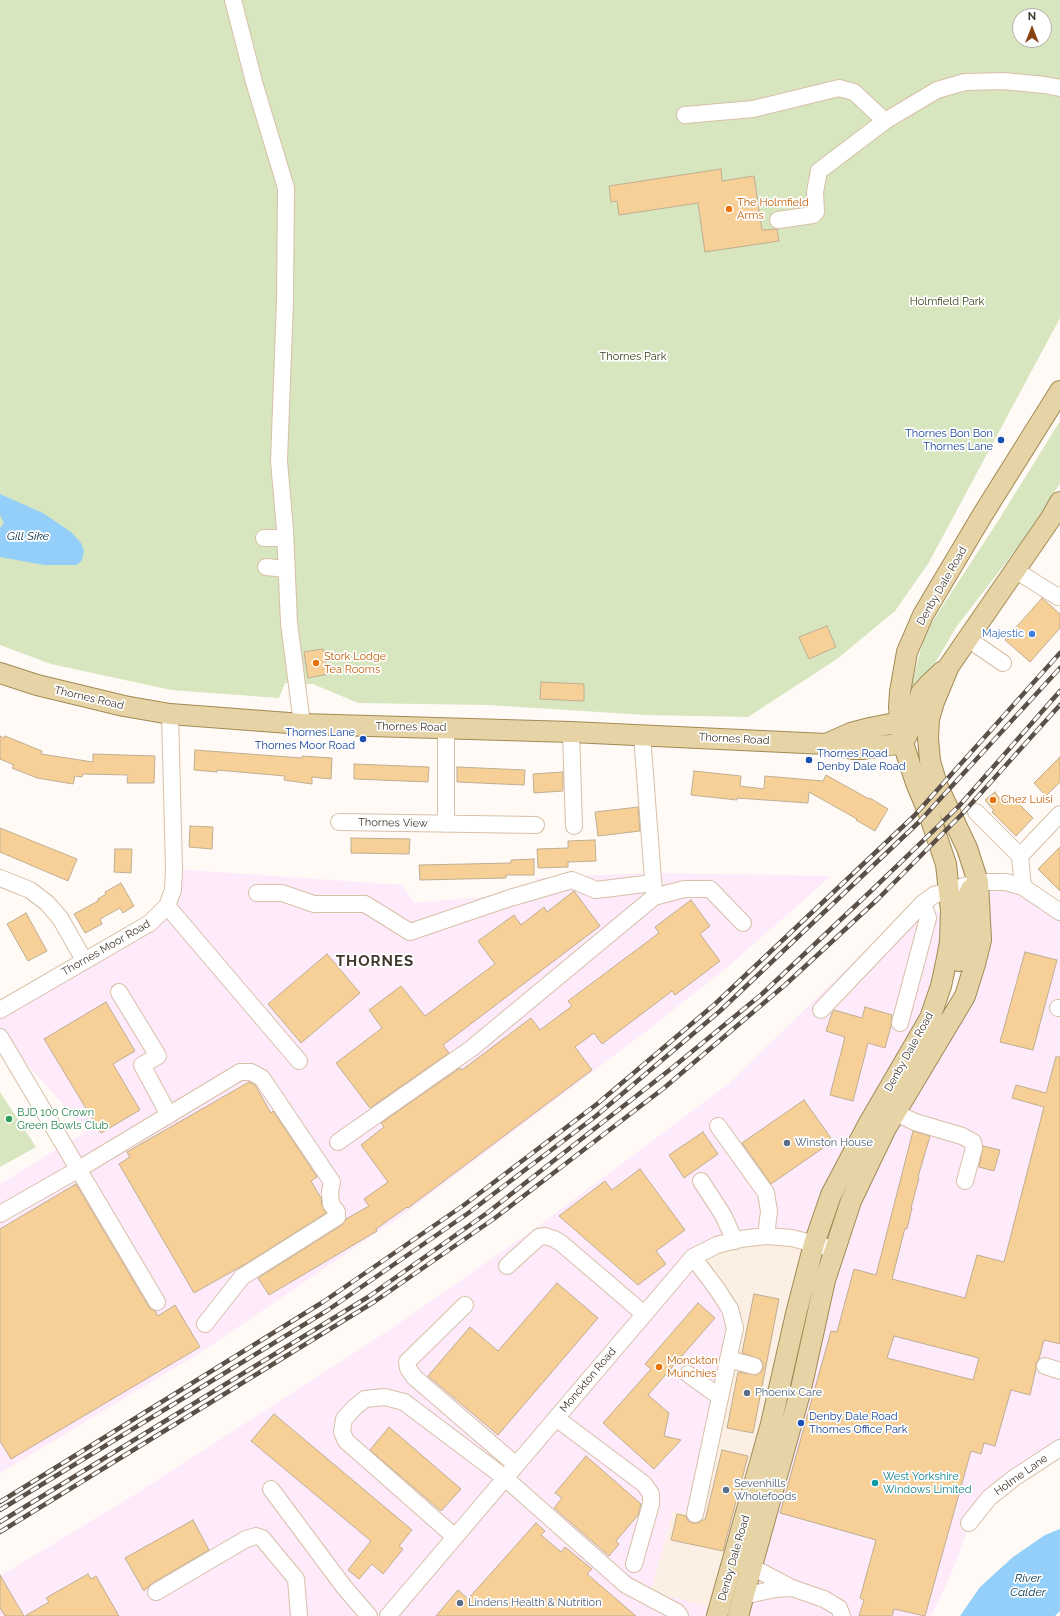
<!DOCTYPE html>
<html>
<head>
<meta charset="utf-8">
<style>
	body { margin:0 }
	#map { position:relative; width:1060px; height:1616px; overflow:hidden; background:#fffaf5; font-family:Raleway,sans-serif }
	canvas { display:block }
	.north { position:absolute; left:1012px; top:8px; width:40px; height:40px; box-sizing:border-box; background:#fff; border:1px solid #b3afab; border-radius:50%; rotate:0deg; font-size:11px; font-weight:700; line-height:16px; text-align:center; color:#41372d }
	.north::after { content:''; display:block; margin:auto; width:14px; height:18px; background:#854211; clip-path:polygon(50% 0,100% 100%,50% 72%,0 100%) }
</style>
</head>
<body>
<div id="map">
<canvas width="1060" height="1616"></canvas>
<div class="north">N</div>
</div>
<script>
const context = document.querySelector('canvas').getContext('2d');
context.lineJoin = 'round';
function paint(path, color) { context.fillStyle = color; context.fill(path, 'evenodd'); }
const toPath = rows => new Path2D(rows.map(r => 'M' + r).join(''));
function trace(path, color, width, dash) { context.strokeStyle = color; context.lineWidth = width; context.lineCap = dash ? 'butt' : 'round'; context.setLineDash(dash || []); context.stroke(path); }
function write(font, color, halo, rows, align = 'center') {
  context.font = font + ' Raleway,sans-serif'; context.lineWidth = 3.5; context.setLineDash([]); context.textBaseline = 'middle'; context.strokeStyle = halo; context.fillStyle = color; for (const [text, x, y, turn = 0] of rows) {
    context.save(); context.translate(x, y); context.rotate((+turn || 0) * Math.PI / 180); context.textAlign = isNaN(turn) ? turn : align; if (halo) context.strokeText(text, 0, 0); context.fillText(text, 0, 0); context.restore();
  }
}
paint(toPath([
	[740,1239,814,1244,719,1610,651,1592,673,1511,695,1514,693,1257]
]), '#fcefe3');
paint(toPath([
	[174,869,402,885,414,903,536,892,536,878,652,873,831,876,730,965,644,1033,404,1214,206,1349,0,1473,0,1184,87,1131,0,1034,0,1010,162,913],
	[998,881,1060,912,1060,1448,969,1523,958,1557,940,1598,931,1616,738,1616,851,1201,965,996,979,890],
	[915,902,951,917,947,958,814,1244,766,1236,693,1257,735,1328,695,1514,673,1511,651,1591,719,1610,717,1616,0,1616,0,1576,131,1497,391,1329,537,1227,727,1085]
]), '#fdeafa');
paint(toPath([
	[0,0,1060,0,1060,318,928,564,895,611,837,659,748,717,646,715,488,705,358,703,313,684,285,683,279,698,171,690,51,664,0,645],
	[1020,16,1044,16,1044,40,1020,40],
	[1060,421,1060,483,1034,526,957,626,912,702,912,683,925,633,998,521],
	[0,1092,36,1147,0,1167]
]), '#d8e6bf');
paint(toPath([
	[0,494,43,513,71,532,81,543,84,551,82,560,77,565,44,565,0,557,0,528,4,523,0,515],
	[1060,1529,1060,1611,1055,1616,960,1616,980,1587,1013,1557,1045,1535]
]), '#94cffa');
const building = toPath([
	[721,169,722,181,754,176,762,230,777,229,779,241,705,252,698,203,619,215,617,201,611,202,609,186,721,169],
	[1042,598,1060,614,1060,628,1030,662,1005,640,1042,598],
	[827,626,836,647,809,659,799,637,827,626],
	[323,649,328,674,308,678,304,652,323,649],
	[541,682,584,684,584,701,540,699,541,682],
	[0,736,4,738,5,736,42,751,41,754,93,762,93,754,155,756,154,783,127,783,128,775,83,774,82,777,75,776,73,784,37,778,12,768,14,765,0,759,0,736],
	[195,750,302,758,302,756,332,758,331,779,312,777,312,784,284,780,285,776,217,770,217,772,194,770,195,750],
	[1060,757,1060,782,1046,796,1034,783,1060,757],
	[354,764,429,767,428,782,354,779,354,764],
	[457,767,525,770,524,785,457,782,457,767],
	[694,771,741,776,740,786,764,789,765,776,823,781,826,775,869,799,870,798,888,809,875,831,856,820,857,819,809,792,808,803,737,798,737,800,691,795,694,771],
	[563,772,563,791,534,793,533,774,563,772],
	[995,792,1002,802,1010,795,1033,818,1016,836,992,812,994,811,985,800,995,792],
	[638,807,640,831,598,836,595,812,638,807],
	[190,826,213,827,212,849,189,847,190,826],
	[0,828,77,859,68,881,0,852,0,828],
	[351,838,410,839,409,854,351,853,351,838],
	[595,840,596,861,568,862,568,867,538,868,537,849,568,848,568,841,595,840],
	[1060,847,1060,891,1038,869,1060,847],
	[115,849,132,849,131,873,114,872,115,849],
	[534,859,534,875,506,875,506,878,420,880,419,865,511,863,511,860,534,859],
	[121,883,134,906,123,913,120,908,100,919,102,924,85,933,74,914,98,901,98,899,106,894,105,892,121,883],
	[574,891,600,926,443,1045,449,1053,370,1108,336,1063,382,1028,369,1010,401,986,425,1016,495,964,478,941,514,915,521,925,544,907,547,912,574,891],
	[691,900,710,926,700,934,720,961,675,995,672,991,602,1044,594,1033,575,1047,592,1070,408,1208,407,1207,376,1229,377,1231,269,1295,258,1278,342,1225,346,1219,369,1206,364,1199,388,1182,361,1145,384,1127,381,1123,460,1068,462,1070,531,1018,540,1030,572,1006,568,1001,659,933,655,927,691,900],
	[26,913,47,951,28,961,7,924,26,913],
	[1025,952,1057,960,1033,1050,1000,1042,1025,952],
	[327,954,360,993,301,1043,268,1004,327,954],
	[106,1002,135,1051,113,1064,140,1110,101,1133,44,1039,106,1002],
	[865,1007,892,1015,891,1026,885,1048,868,1043,853,1101,830,1095,845,1037,826,1031,832,1013,834,1010,862,1018,865,1007],
	[1056,1057,1060,1057,1060,1344,1044,1340,1039,1359,1036,1363,1036,1369,1030,1395,1011,1390,995,1446,984,1443,981,1454,971,1451,925,1616,894,1609,892,1616,859,1616,864,1600,860,1598,876,1540,780,1513,831,1331,837,1332,854,1269,876,1275,913,1131,930,1136,918,1177,919,1178,911,1208,912,1208,907,1229,905,1228,892,1279,965,1298,977,1255,1004,1262,1044,1107,1012,1098,1016,1085,1046,1093,1056,1057],
	[894,1336,979,1358,973,1380,887,1358,894,1336],
	[249,1082,255,1085,271,1113,273,1111,317,1177,311,1181,321,1198,322,1205,326,1213,249,1262,194,1293,119,1164,130,1157,127,1152,249,1082],
	[804,1100,833,1141,771,1184,742,1143,804,1100],
	[703,1132,718,1154,684,1178,669,1155,703,1132],
	[983,1146,1000,1150,994,1171,979,1167,983,1146],
	[640,1169,685,1230,656,1251,666,1264,638,1285,559,1216,605,1181,612,1190,640,1169],
	[76,1184,149,1307,155,1311,158,1316,175,1305,200,1347,11,1459,0,1441,0,1229,76,1184],
	[557,1283,598,1318,498,1435,428,1376,470,1327,498,1351,557,1283],
	[754,1294,779,1299,753,1433,727,1428,738,1372,756,1375,761,1372,763,1368,763,1363,760,1359,742,1353,754,1294],
	[698,1303,715,1318,648,1395,669,1413,664,1436,681,1440,654,1469,603,1423,651,1369,645,1364,698,1303],
	[274,1414,412,1530,399,1546,403,1549,383,1574,372,1564,359,1579,348,1570,371,1541,251,1441,274,1414],
	[389,1427,461,1489,441,1511,370,1450,389,1427],
	[722,1450,748,1456,723,1551,671,1540,677,1514,686,1516,688,1521,693,1523,698,1523,702,1520,705,1520,722,1450],
	[586,1456,641,1504,638,1515,616,1541,619,1544,609,1556,554,1508,562,1498,555,1493,586,1456],
	[193,1520,209,1550,151,1584,144,1591,125,1558,193,1520],
	[536,1523,545,1531,541,1535,561,1552,565,1547,592,1569,587,1574,636,1616,436,1616,458,1590,468,1599,536,1523],
	[88,1574,91,1579,96,1576,119,1616,25,1616,49,1602,46,1598,88,1574],
	[0,1575,24,1616,5,1616,0,1608,0,1575]
]);
paint(building, '#f6d096');
trace(building, '#c0ae93', 1);
const minor = toPath([
	[233,0,254,82,286,188,285,301,279,461,285,530,289,623,302,724],
	[685,115,753,109,839,88,854,92,885,121],
	[778,220,813,215,816,212,815,192,819,171,885,121,937,90,965,82,1003,81,1045,85,1060,88],
	[264,538,285,538],
	[266,567,287,569],
	[1015,570,1058,597,1060,595],
	[968,639,1003,663],
	[571,732,574,826],
	[642,735,654,893],
	[976,812,1020,856],
	[339,822,536,825],
	[446,824,446,727],
	[0,878,30,890,47,903,60,918,84,960],
	[1023,887,1020,856,1060,814],
	[257,893,282,893,314,904,365,904,410,932,510,898,572,880,596,890,653,883],
	[167,906,299,1061],
	[119,992,158,1056,142,1065,169,1115],
	[1058,1008,1060,1008],
	[0,1010,150,923,167,906,173,890,174,869,170,714],
	[821,1010,923,903,934,895,978,882,1006,882,1023,887,1060,912],
	[900,1023,928,918,923,903],
	[0,1037,157,1302],
	[896,1113,915,1122,962,1136,973,1142,974,1148,965,1181],
	[718,1126,766,1193,769,1211,766,1236],
	[338,1142,472,1048,654,897,684,889,710,889,743,923],
	[701,1181,723,1215,735,1241],
	[0,1214,79,1169,240,1072,251,1072,262,1078,332,1182,330,1192,331,1204,337,1212,337,1217,242,1277,205,1324],
	[693,1257,717,1289,730,1309,735,1328,695,1514],
	[507,1266,539,1237,545,1236,554,1239,561,1243,644,1314],
	[465,1305,407,1362,408,1368,414,1377,516,1465],
	[728,1359,754,1366],
	[1045,1366,1060,1371],
	[688,1374,720,1397],
	[556,1418,644,1484,651,1494,651,1504,634,1564],
	[271,1489,344,1587,369,1616],
	[969,1523,989,1498,1014,1478,1060,1448],
	[455,1537,346,1441,342,1432,344,1419,355,1407,365,1399,385,1397,404,1402,505,1478,626,1585,677,1612,680,1616],
	[742,1564,752,1567,792,1588,824,1599,839,1608,842,1616],
	[156,1592,246,1539,256,1536,262,1538,296,1579,299,1616],
	[743,1596,775,1589,792,1588],
	[388,1616,693,1257,717,1245,740,1239,766,1236,792,1238,826,1247]
]);
const major = toPath([
	[0,673,37,685,124,706,170,714,302,724,571,732,826,744,853,749,864,749,903,743],
	[904,741,911,727,921,693,930,683,943,671],
	[826,744,851,733,870,728,900,722],
	[959,961,966,927,966,901,971,889],
	[717,1616,771,1424,796,1314,814,1244,831,1195,869,1123,930,1018,941,986,947,958,950,942,951,911,946,864,929,814,916,783,903,743,899,707,900,692,907,652,923,615,983,514,1060,391],
	[738,1616,800,1393,825,1280,851,1201,886,1128,965,996,975,964,981,940,978,882,967,848,937,785,930,761,928,738,929,719,934,702,949,666,1051,518,1060,502]
]);
trace(minor, '#d8bfa7', 18);
trace(major, '#a28a55', 22);
trace(minor, '#fff', 16);
trace(major, '#e6d4a6', 20);
const rail = toPath([
	[0,1502,323,1302,464,1205,597,1104,715,1004,914,816,1060,653],
	[0,1510,328,1310,467,1214,596,1116,720,1011,919,822,1060,668],
	[0,1522,368,1297,487,1213,672,1068,762,994,872,890,959,806,1060,691],
	[0,1532,374,1302,495,1218,664,1088,785,985,878,899,963,813,1060,705]
]);
trace(rail, '#5a5047', 4.5);
trace(rail, '#fff', 3, [9]);
for (const [x, y, r, color] of [
	[729,209,4,"#e8710a"],
	[1001,440,4,"#1a4fb4"],
	[1032,634,4,"#3f7fe0"],
	[316,663,4,"#e8710a"],
	[363,739,4,"#1a4fb4"],
	[809,760,4,"#1a4fb4"],
	[993,800,4,"#e8710a"],
	[9,1119,4,"#2e9e5b"],
	[787,1143,4,"#5c6f8a"],
	[659,1367,4,"#e8710a"],
	[747,1393,4,"#5c6f8a"],
	[801,1423,4,"#1a4fb4"],
	[875,1483,4,"#0f9aa8"],
	[726,1490,4,"#5c6f8a"],
	[460,1603,4,"#5c6f8a"]
]) { const dot = new Path2D(); dot.arc(x, y, r, 0, 2 * Math.PI); context.fillStyle = color; context.fill(dot); trace(dot, '#fff', 1.5); }
write('11px', '#c56008', '#fff', [
	["The Holmfield",737,203],
	["Arms",737,216],
	["Stork Lodge",324,657],
	["Tea Rooms",324,670],
	["Chez Luisi",1001,800],
	["Monckton",667,1361],
	["Munchies",667,1374]
], 'left');
write('11px', '#344114', '#fff', [
	["Holmfield Park",947,302],
	["Thornes Park",633,357]
]);
write('11px', '#164399', '#fff', [
	["Thornes Bon Bon",993,434],
	["Thornes Lane",993,447],
	["Thornes Lane",355,733],
	["Thornes Moor Road",355,746],
	["Thornes Road",817,754,"left"],
	["Denby Dale Road",817,767,"left"],
	["Denby Dale Road",809,1417,"left"],
	["Thornes Office Park",809,1430,"left"]
], 'right');
write('11px', '#41372d', '#fff', [
	["Denby Dale Road",942,586,-60],
	["Thornes Road",89,698,13],
	["Thornes Road",411,727,1],
	["Thornes Road",734,739,3],
	["Thornes View",393,823,1],
	["Thornes Moor Road",106,948,-30],
	["Denby Dale Road",909,1052,-61],
	["Monckton Road",588,1380,-50],
	["Holme Lane",1021,1475,-35],
	["Denby Dale Road",734,1558,-74]
]);
write('11px', '#366cbe', '#fff', [
	["Majestic",1024,634]
], 'right');
write('11px', '#27864d', '#fff', [
	["BJD 100 Crown",17,1113],
	["Green Bowls Club",17,1126]
], 'left');
write('11px', '#4e5e75', '#fff', [
	["Winston House",795,1143],
	["Phoenix Care",755,1393],
	["Sevenhills",734,1484],
	["Wholefoods",734,1497],
	["Lindens Health & Nutrition",468,1603]
], 'left');
write('11px', '#0d838f', '#fff', [
	["West Yorkshire",883,1477],
	["Windows Limited",883,1490]
], 'left');
write('italic 12px', '#043550', '#fff', [
	["Gill Sike",28,536],
	["River",1028,1578],
	["Calder",1028,1592]
]);
context.letterSpacing = '1px';
write('bold 15px', '#41372d', '#fff', [
	["THORNES",375,961]
]);
context.letterSpacing = '0px';
</script>
</body>
</html>
